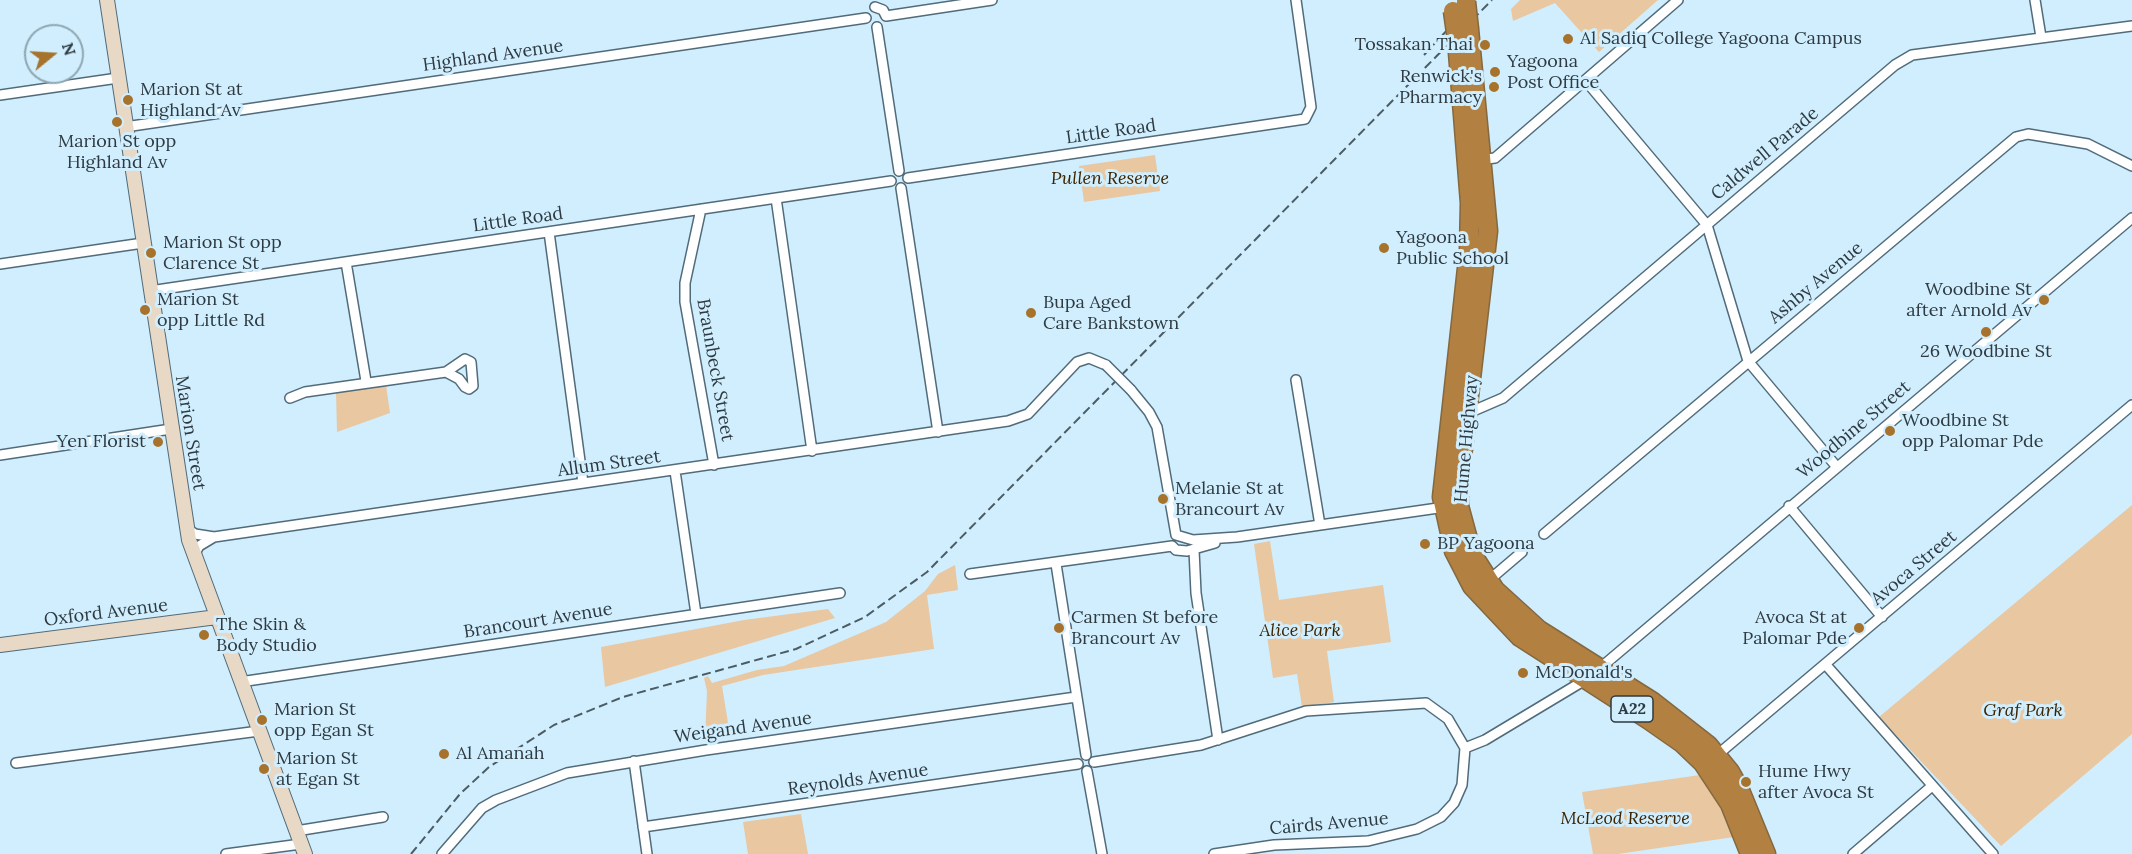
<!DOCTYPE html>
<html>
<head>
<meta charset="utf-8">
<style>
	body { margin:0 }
	#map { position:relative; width:2132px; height:854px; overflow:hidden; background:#d0eefe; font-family:Lora,serif }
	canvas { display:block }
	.north { position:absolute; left:24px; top:24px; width:60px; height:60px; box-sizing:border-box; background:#d0eefe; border:2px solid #8fa6b2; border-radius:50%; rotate:72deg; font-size:16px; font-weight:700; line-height:24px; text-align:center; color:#2e3a40 }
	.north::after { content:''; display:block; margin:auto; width:21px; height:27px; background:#a7732c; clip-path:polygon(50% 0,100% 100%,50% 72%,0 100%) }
</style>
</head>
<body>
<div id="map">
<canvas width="2132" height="854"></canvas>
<div class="north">N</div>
</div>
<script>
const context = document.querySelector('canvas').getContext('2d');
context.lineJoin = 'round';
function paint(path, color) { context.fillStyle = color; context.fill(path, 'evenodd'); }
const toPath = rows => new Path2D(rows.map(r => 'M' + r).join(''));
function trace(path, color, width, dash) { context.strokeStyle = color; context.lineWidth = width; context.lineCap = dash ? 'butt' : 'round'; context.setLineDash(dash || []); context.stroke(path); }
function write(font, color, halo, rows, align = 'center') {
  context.font = font + ' Lora,serif'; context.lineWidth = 6; context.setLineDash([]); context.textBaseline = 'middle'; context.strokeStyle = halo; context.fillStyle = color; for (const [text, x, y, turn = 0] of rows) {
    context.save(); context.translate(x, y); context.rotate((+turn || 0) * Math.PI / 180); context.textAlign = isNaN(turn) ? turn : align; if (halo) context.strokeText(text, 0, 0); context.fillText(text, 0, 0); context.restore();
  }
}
paint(toPath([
	[1520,0,1658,0,1599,52,1555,3,1513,21,1511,9],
	[1155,155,1160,191,1084,202,1079,166],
	[386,385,390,413,337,432,336,392],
	[2132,505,2132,734,2001,846,1879,717],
	[1270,541,1279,600,1383,585,1391,642,1327,651,1334,702,1302,707,1297,674,1273,678,1254,544],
	[955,565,958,590,927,595,934,649,763,675,722,686,730,735,705,739,707,691,704,678,708,676,712,683,757,670,784,666,886,622,925,591,938,574],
	[828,609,835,618,605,687,601,647,744,620],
	[1700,775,1717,798,1734,837,1618,854,1593,854,1582,792],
	[801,814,808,854,748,854,743,822]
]), '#e8c7a1');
const street = toPath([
	[2035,0,2041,37],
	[875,7,883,10,886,16],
	[886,16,992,0],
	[877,27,899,171],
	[1586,81,1707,225,1748,361,1836,466],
	[0,95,118,78],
	[125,127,866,18],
	[1478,160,1495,158,1678,0],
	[908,178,1305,119,1311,107,1296,0],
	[901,188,938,432],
	[776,198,812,451],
	[701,209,685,283,685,302,714,465],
	[549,232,583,483],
	[346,262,366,381],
	[0,264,143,243],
	[150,291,891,181],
	[1296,380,1320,525],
	[1131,390,1149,412,1157,427,1176,535],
	[290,398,305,392,446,372,465,359,471,362,473,386,469,389,465,387,459,379,446,372],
	[1466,414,1503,398,1895,65,1912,55,2132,26],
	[0,455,171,429],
	[675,471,696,614],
	[1789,506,1882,617],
	[186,528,195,534,214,537,1008,421,1028,414,1077,362,1089,358,1106,365],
	[1544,534,2016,137,2028,134,2088,144,2132,166],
	[1176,535,1193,540,1237,537,1445,507],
	[1172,546,1176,550,1187,551,1215,543],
	[1194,550,1196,593,1218,740],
	[194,555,199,546,214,537],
	[1056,564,1086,755],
	[970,574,1172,546],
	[1488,581,1522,552],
	[1826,665,1993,854],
	[1599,669,2132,218],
	[240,682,840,593],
	[1465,748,1485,740,1585,680],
	[1716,756,2132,405],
	[634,761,647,854],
	[1094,762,1201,745,1306,711,1426,703,1448,719,1465,748],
	[16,763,259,731],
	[1087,771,1102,854],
	[643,827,1078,764],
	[296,831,383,817],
	[226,854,301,844],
	[442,854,482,808,496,800,567,773,706,750,1076,697],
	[1214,854,1274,845,1368,841,1417,829,1441,817,1454,803,1462,785,1465,748],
	[1853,854,1932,786]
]);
const secondary = toPath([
	[107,0,189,540,305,854],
	[0,645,217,617]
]);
const highway = toPath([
	[1469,29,1488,231,1460,474,1459,506,1472,554,1495,590,1539,630,1653,702,1708,745,1730,772,1739,788,1766,854],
	[1457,40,1470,203,1469,250,1442,497,1454,551,1472,586,1520,637,1649,720,1682,743,1703,763,1730,804,1750,854]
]);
trace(street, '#516b7a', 12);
trace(secondary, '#516b7a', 16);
trace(highway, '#846840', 21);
trace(street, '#fff', 9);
trace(secondary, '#e8d9c6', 14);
trace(highway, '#b28040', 18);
trace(toPath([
	[1424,55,1475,0],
	[411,854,460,794,489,767,554,725,623,697,796,649,865,617,927,572,1492,0]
]), '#4c5c64', 2, [9, 4.5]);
const streetBridge = toPath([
	[1106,365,1131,390]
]);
const highwayBridge = toPath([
	[1466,2,1469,29],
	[1453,11,1457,40]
]);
trace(streetBridge, '#516b7a', 12, []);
trace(highwayBridge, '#846840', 21, []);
trace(streetBridge, '#fff', 9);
trace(highwayBridge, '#b28040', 18);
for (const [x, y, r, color] of [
	[1568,39,6,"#a7732c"],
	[1485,45,6,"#a7732c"],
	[1495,72,6,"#a7732c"],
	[1494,87,6,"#a7732c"],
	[128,100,6,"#a7732c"],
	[117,122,6,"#a7732c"],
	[1384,248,6,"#a7732c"],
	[151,253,6,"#a7732c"],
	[2044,300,6,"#a7732c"],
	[145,310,6,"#a7732c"],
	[1031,313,6,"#a7732c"],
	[1986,332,6,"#a7732c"],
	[1890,431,6,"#a7732c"],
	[158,442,6,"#a7732c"],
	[1163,499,6,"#a7732c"],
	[1425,544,6,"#a7732c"],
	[1059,628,6,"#a7732c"],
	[1859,628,6,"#a7732c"],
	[204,635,6,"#a7732c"],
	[1523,673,6,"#a7732c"],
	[262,720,6,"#a7732c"],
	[444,754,6,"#a7732c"],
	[264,769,6,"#a7732c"],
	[1746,782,6,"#a7732c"]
]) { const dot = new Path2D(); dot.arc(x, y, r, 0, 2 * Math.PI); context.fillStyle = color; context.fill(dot); trace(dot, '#d0eefe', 2); }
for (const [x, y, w] of [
	[1632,709,42]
]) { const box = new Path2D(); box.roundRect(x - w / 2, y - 13, w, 26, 4.5); context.fillStyle = '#d0eefe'; context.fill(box); trace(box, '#2e3a40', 1.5); }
write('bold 16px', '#2e3a40', null, [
	["A22",1632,709]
]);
write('18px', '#2e3a40', '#d0eefe', [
	["Al Sadiq College Yagoona Campus",1580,39],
	["Tossakan Thai",1473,45,"right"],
	["Yagoona",1507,62],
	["Post Office",1507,83],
	["Renwick's",1482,77,"right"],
	["Pharmacy",1482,98,"right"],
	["Marion St at",140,90],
	["Highland Av",140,111],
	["Marion St opp",117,142,"center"],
	["Highland Av",117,163,"center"],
	["Yagoona",1396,238],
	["Public School",1396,259],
	["Marion St opp",163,243],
	["Clarence St",163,264],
	["Woodbine St",2032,290,"right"],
	["after Arnold Av",2032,311,"right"],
	["Marion St",157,300],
	["opp Little Rd",157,321],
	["Bupa Aged",1043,303],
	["Care Bankstown",1043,324],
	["26 Woodbine St",1986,352,"center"],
	["Woodbine St",1902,421],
	["opp Palomar Pde",1902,442],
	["Yen Florist",146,442,"right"],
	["Melanie St at",1175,489],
	["Brancourt Av",1175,510],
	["BP Yagoona",1437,544],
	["Carmen St before",1071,618],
	["Brancourt Av",1071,639],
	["Avoca St at",1847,618,"right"],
	["Palomar Pde",1847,639,"right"],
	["The Skin &",216,625],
	["Body Studio",216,646],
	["McDonald's",1535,673],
	["Marion St",274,710],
	["opp Egan St",274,731],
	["Al Amanah",456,754],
	["Marion St",276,759],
	["at Egan St",276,780],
	["Hume Hwy",1758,772],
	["after Avoca St",1758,793]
], 'left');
write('18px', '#2e3a40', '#d0eefe', [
	["Highland Avenue",493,56,-8],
	["Little Road",1111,132,-8],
	["Caldwell Parade",1765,154,-40],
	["Little Road",518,220,-8],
	["Ashby Avenue",1816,283,-40],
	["Braunbeck Street",715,370,80],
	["Woodbine Street",1854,430,-40],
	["Marion Street",190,433,81],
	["Hume Highway",1467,439,-85],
	["Allum Street",609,464,-8],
	["Avoca Street",1914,568,-40],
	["Oxford Avenue",106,613,-7],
	["Brancourt Avenue",538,621,-9],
	["Weigand Avenue",743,728,-8],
	["Reynolds Avenue",858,780,-8],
	["Cairds Avenue",1329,824,-5]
]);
write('italic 18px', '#3d2400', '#d0eefe', [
	["Pullen Reserve",1110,179],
	["Alice Park",1300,631],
	["Graf Park",2023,711],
	["McLeod Reserve",1625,819]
]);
</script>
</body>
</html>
